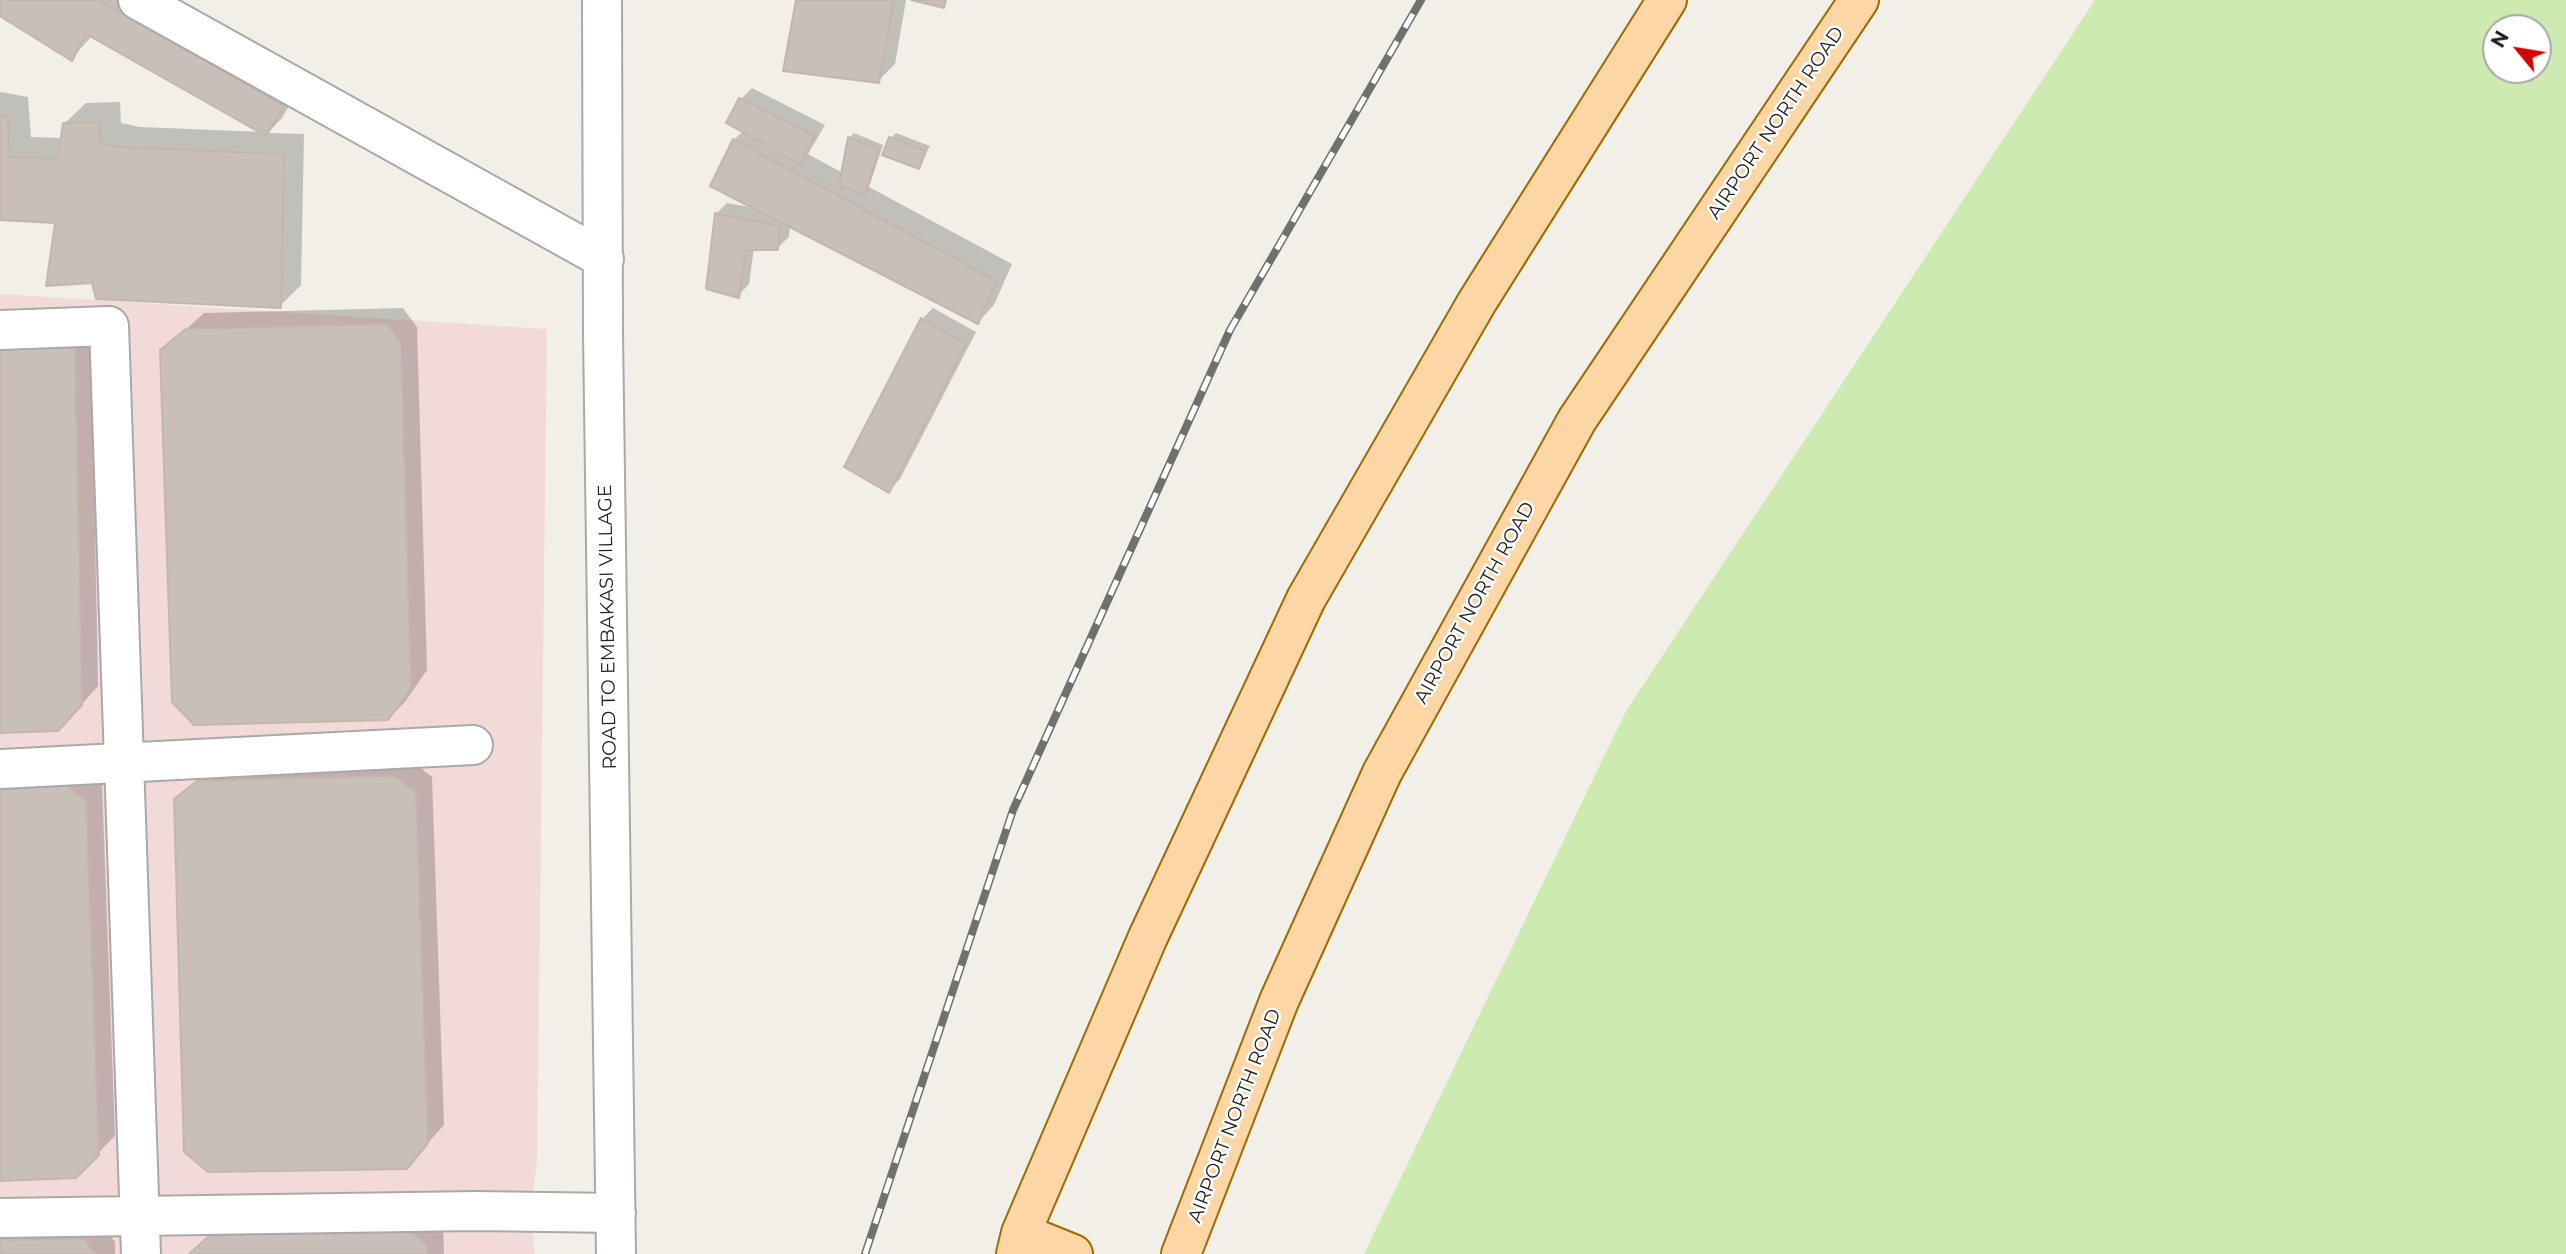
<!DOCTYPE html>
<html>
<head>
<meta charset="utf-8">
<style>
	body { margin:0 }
	#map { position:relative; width:2566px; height:1254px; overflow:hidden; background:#f2efe9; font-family:Montserrat,sans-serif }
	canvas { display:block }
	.north { position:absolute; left:2482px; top:14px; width:70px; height:70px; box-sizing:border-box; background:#fff; border:2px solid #a7a7a7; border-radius:50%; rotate:300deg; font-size:19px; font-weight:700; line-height:28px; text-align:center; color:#222 }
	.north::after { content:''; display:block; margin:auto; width:24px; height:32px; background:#d40000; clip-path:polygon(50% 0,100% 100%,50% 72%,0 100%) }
</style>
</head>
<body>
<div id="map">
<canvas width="2566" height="1254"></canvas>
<div class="north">N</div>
</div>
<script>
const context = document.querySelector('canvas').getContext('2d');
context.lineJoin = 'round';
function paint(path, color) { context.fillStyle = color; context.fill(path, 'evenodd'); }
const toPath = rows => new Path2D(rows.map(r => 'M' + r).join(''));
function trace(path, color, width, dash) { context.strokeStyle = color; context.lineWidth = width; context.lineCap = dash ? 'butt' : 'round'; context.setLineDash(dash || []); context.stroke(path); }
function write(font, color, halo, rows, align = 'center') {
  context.font = font + ' Montserrat,sans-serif'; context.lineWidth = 5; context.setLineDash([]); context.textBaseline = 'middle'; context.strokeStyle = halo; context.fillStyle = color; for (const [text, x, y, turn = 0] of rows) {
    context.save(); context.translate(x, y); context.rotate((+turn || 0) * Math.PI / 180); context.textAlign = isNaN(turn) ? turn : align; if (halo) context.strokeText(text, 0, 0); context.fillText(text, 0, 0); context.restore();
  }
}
paint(toPath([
	[0,294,547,329,537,1162,530,1213,535,1254,0,1254]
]), '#f2dad9');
paint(toPath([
	[2095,0,2566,0,2566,1254,1364,1254,1626,711],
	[2496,28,2538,28,2538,70,2496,70]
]), '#cdebb0');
paint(toPath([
	[0,0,142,0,299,89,282,118,268,133,304,134,301,285,280,306,93,281,57,221,0,218,0,92,28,97,31,137,62,138,64,124,86,103,120,102,121,123,140,127,262,132,92,36,72,58,0,14],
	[797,0,906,0,895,64,878,81],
	[752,88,825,125,808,154,843,173,849,138,854,133,883,145,869,187,1012,264,994,305,978,322,790,225,789,237,777,248,754,248,749,284,738,296,716,214,727,203,756,208,712,185,734,140,743,131,741,99],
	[896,133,930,146,918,167,891,138],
	[403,308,417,327,427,670,405,702,388,719,162,351,204,313],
	[933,308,976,332,900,479,889,490,846,466,922,319],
	[67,320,91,332,98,686,74,713,0,731],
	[412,761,432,777,444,1125,406,1167,176,800,215,765],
	[83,769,102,785,115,1136,75,1176,0,1179,0,771],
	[227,1220,443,1228,444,1254,191,1254],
	[101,1223,115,1242,115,1254,0,1254,0,1224]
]), '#0003');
const building = toPath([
	[0,0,98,0,284,106,266,136,86,34,72,61,0,16,0,0],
	[796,0,894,0,879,83,783,71,796,0],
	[911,0,946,0,944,8,911,0],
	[739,98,815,136,800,164,726,123,739,98],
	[0,116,8,117,10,157,58,159,63,123,99,122,101,143,118,147,284,154,281,308,96,299,92,283,46,286,55,223,0,220,0,116],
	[848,137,879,150,865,195,839,185,848,137],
	[889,137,926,151,919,169,882,155,889,137],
	[733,139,997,281,978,324,710,186,733,139],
	[715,213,780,226,778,250,746,250,739,298,706,289,715,213],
	[921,318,966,344,889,493,844,467,921,318],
	[387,324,401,344,411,688,388,720,194,725,172,702,160,350,186,329,387,324],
	[50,336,75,349,82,705,58,731,0,733,0,338,50,336],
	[395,776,416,793,428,1143,407,1169,208,1172,184,1152,174,799,197,781,395,776],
	[66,785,86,801,99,1155,76,1178,0,1181,0,786,66,785],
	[404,1227,427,1245,428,1254,189,1254,209,1236,404,1227],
	[84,1239,95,1254,0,1254,0,1240,84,1239]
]);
paint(building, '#c7bfb8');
trace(building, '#c4b6ab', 2);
const minor = toPath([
	[138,0,604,259],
	[602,0,603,333,616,1254],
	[0,330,109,326,141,1254],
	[0,769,473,745],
	[0,1218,476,1211,616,1213]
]);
const major = toPath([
	[1021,1233,1073,1254],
	[1016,1254,1021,1233,1148,937,1306,599,1477,302,1667,0],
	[1181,1254,1279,1001,1382,773,1577,420,1859,0]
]);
trace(minor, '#a9a9a9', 42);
trace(major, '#a06b00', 42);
trace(minor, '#fff', 38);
trace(major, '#fcd6a4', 38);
const rail = toPath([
	[865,1254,1013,810,1230,330,1421,0]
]);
trace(rail, '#707070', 8);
trace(rail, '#fff', 5, [16]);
write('19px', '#222', '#fff', [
	["AIRPORT NORTH ROAD",1776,123,-56],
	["AIRPORT NORTH ROAD",1475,603,-61],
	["ROAD TO EMBAKASI VILLAGE",608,627,-91],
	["AIRPORT NORTH ROAD",1235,1116,-69]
]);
</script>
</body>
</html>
